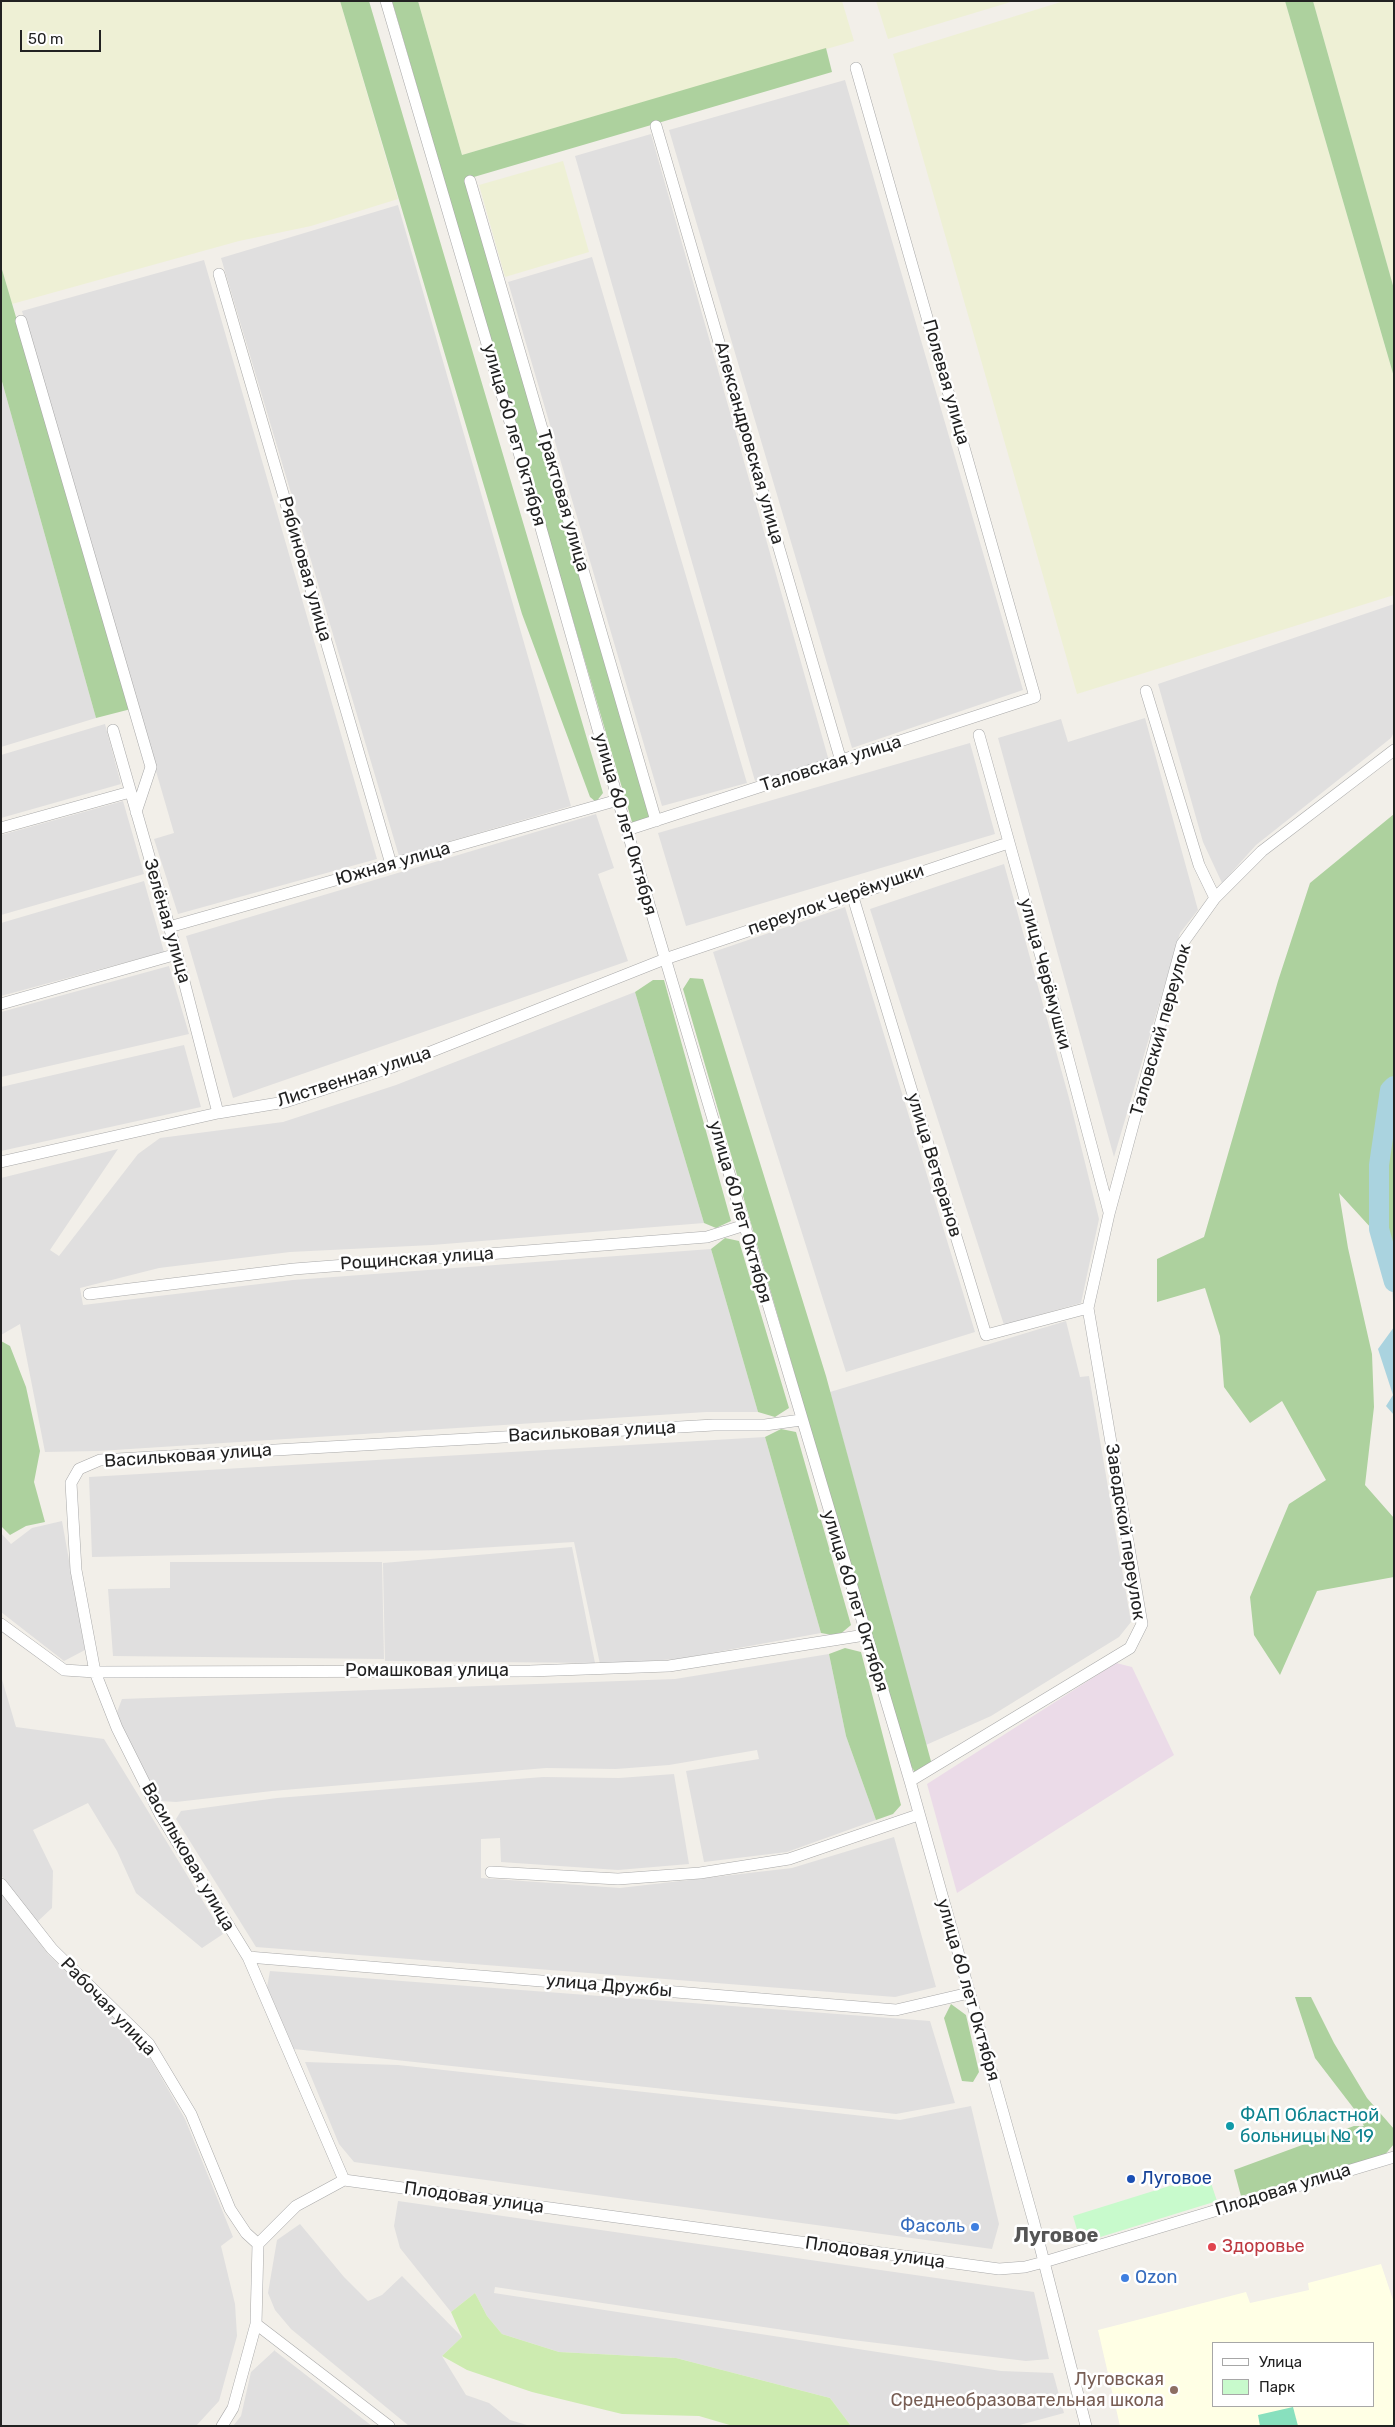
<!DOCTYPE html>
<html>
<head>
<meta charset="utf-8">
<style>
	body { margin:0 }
	#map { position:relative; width:1395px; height:2427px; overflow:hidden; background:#f2efe9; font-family:Rubik,sans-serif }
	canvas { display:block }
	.frame { position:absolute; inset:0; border:2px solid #222; pointer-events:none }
	.legend { position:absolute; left:1212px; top:2342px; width:162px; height:65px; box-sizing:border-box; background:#fff; border:1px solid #a7a7a7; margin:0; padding:6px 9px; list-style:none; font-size:15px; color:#222 }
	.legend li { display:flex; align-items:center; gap:10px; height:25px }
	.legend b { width:25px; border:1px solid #a7a7a7 }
	.scale { position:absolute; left:20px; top:30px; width:81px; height:22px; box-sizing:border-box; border:2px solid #222; border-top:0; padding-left:6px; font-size:15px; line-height:18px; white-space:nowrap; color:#222; -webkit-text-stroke:4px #fff; paint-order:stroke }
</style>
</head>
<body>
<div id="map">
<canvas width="1395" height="2427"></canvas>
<div class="frame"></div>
<ul class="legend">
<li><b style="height:6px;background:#fff"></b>Улица</li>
<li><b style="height:14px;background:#c8facc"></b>Парк</li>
</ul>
<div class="scale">50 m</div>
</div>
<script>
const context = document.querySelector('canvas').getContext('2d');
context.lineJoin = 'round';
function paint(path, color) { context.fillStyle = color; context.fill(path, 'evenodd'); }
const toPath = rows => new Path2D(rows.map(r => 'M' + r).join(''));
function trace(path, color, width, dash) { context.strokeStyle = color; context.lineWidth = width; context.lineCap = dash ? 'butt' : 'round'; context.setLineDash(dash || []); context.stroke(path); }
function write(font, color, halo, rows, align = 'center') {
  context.font = font + ' Rubik,sans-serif'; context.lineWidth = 5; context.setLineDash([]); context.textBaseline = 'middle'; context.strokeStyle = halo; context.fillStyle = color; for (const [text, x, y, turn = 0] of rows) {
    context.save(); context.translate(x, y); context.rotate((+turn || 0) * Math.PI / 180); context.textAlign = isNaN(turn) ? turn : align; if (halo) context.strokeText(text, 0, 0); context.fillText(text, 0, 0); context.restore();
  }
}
paint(toPath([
	[845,80,1023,690,852,748,669,130],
	[651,134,829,761,755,781,575,156],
	[398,205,571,806,399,856,221,258],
	[592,257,747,783,662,806,508,282],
	[204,260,377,859,178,914,154,839,174,833,22,311],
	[1,378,96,718,1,747],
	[1394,604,1394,732,1391,738,1256,845,1222,883,1203,842,1158,684],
	[1145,718,1198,910,1180,933,1114,1157,998,738,1061,719,1068,742],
	[105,724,121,784,1,818,1,755],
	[970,743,995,834,686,926,658,833],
	[123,801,144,874,1,915,1,835],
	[596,814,614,868,598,874,628,961,233,1098,186,936],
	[1004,864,1069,1098,1099,1219,1081,1303,1004,1325,870,909],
	[144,881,164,952,1,996,1,923],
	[845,907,975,1332,846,1372,713,952],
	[169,966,189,1034,1,1077,1,1012],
	[635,992,704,1223,432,1245,290,1252,159,1268,80,1288,83,1305,293,1280,711,1249,758,1412,706,1412,99,1451,45,1452,20,1324,1,1335,1,1178,118,1149,50,1250,59,1256,138,1154,160,1138,283,1122,396,1085],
	[184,1045,201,1107,1,1151,1,1087],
	[1066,1321,1080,1377,1089,1376,1131,1622,1119,1637,991,1716,926,1745,830,1392],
	[765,1437,821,1633,678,1659,600,1664,574,1542,446,1550,92,1557,89,1477],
	[62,1521,85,1650,64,1661,1,1612,1,1533,11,1544,32,1528],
	[572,1547,595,1663,385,1661,383,1563],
	[170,1562,382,1562,384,1659,113,1656,108,1589,170,1588],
	[829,1654,846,1736,876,1820,787,1852,704,1862,686,1771,759,1759,757,1750,669,1765,616,1769,546,1768,272,1791,176,1802,160,1801,121,1725,117,1712,122,1699,675,1679],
	[1,1676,16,1727,104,1739,223,1934,202,1948,136,1893,117,1851,88,1803,33,1830,53,1871,52,1908,37,1922,1,1875],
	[674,1774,689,1864,618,1870,501,1862,500,1838,481,1839,481,1878,620,1888,792,1868,894,1837,936,1987,895,1997,256,1947,176,1819,181,1811,277,1798,543,1777,619,1778],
	[1,1893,48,1954,144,2047,185,2119,233,2237,221,2246,235,2304,237,2336,219,2401,196,2426,1,2426],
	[270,1971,930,2021,955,2103,896,2114,294,2049,267,1987],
	[305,2062,398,2065,900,2120,971,2106,999,2224,992,2249,354,2162,339,2144],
	[398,2201,1034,2292,1049,2359,1026,2361,844,2339,495,2287,494,2293,1001,2371,1053,2373,1064,2413,1016,2426,851,2426,830,2398,676,2358,559,2352,502,2334,487,2316,475,2293,451,2312,400,2248,394,2226],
	[300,2224,344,2277,368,2301,382,2295,402,2276,462,2337,442,2356,466,2395,489,2403,510,2420,530,2426,409,2426,291,2329,275,2310,268,2293,277,2240],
	[275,2350,275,2351,372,2426,233,2426,241,2416,251,2372]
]), '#e0dfdf');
paint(toPath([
	[1116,1663,1132,1667,1174,1755,957,1893,927,1784]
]), '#ebdbe8');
paint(toPath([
	[1381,2264,1394,2303,1394,2426,1120,2426,1098,2330,1246,2292,1250,2303,1309,2290,1308,2283],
	[1214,2343,1374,2343,1374,2406,1214,2406]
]), '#ffffe5');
paint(toPath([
	[1,1,340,1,398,199,311,226,239,241,12,304,1,266],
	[418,1,842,1,854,41,462,155],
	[876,1,1014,1,888,39],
	[1064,1,1285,1,1394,377,1394,595,1077,694,893,54],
	[1313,1,1394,1,1394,289],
	[563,161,589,252,505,277,479,185]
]), '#eef0d5');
paint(toPath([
	[475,2293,487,2316,502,2334,559,2352,676,2358,830,2398,851,2426,733,2426,699,2416,622,2414,532,2392,467,2370,442,2356,462,2337,451,2312]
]), '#cdebb0');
paint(toPath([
	[340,1,369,1,603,793,596,802,590,797,522,614],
	[392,1,418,1,462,155,826,48,832,72,467,179,651,820,640,828,632,822],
	[1285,1,1313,1,1394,289,1394,377],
	[1,266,131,709,96,718,1,378],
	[1394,814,1394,1253,1339,1193,1348,1248,1372,1354,1374,1407,1365,1485,1394,1518,1394,1577,1317,1591,1280,1675,1254,1635,1250,1597,1289,1504,1326,1480,1282,1401,1250,1423,1224,1387,1220,1336,1205,1288,1157,1302,1157,1259,1204,1237,1278,981,1310,883],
	[690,978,703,979,826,1376,932,1765,916,1774,906,1758,683,989],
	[653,980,664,980,731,1221,716,1228,704,1223,635,992],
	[725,1238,739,1241,789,1408,775,1417,758,1412,711,1249],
	[1,1341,10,1346,26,1387,40,1451,34,1482,45,1522,26,1526,10,1535,1,1526],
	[781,1429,796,1432,851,1625,838,1636,821,1633,765,1437],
	[845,1648,861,1652,901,1805,893,1814,876,1820,846,1736,829,1654],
	[1295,1997,1311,1997,1334,2043,1367,2098,1394,2129,1394,2144,1383,2157,1241,2196,1234,2170,1354,2126,1364,2126,1358,2114,1315,2058],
	[951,2004,966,2015,979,2072,973,2082,962,2081,944,2018]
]), '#add19e');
paint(toPath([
	[1208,2174,1217,2201,1081,2243,1073,2216]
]), '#c8facc');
paint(toPath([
	[1293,2407,1298,2426,1260,2426,1258,2415]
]), '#88e0be');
paint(toPath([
	[1392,1277,1394,1277,1394,1415,1386,1406,1393,1395,1378,1349,1394,1327]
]), '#aad3df');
trace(toPath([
	[1394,1086,1390,1090,1379,1165,1379,1229,1394,1282]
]), '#aad3df', 20);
const minor = toPath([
	[386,1,535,507,618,800,910,1781,1033,2219,1086,2426],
	[656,126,841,761],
	[470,181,656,821],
	[219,274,391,864],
	[21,321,151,767,136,812],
	[1146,691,1199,865,1215,898],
	[113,730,177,954,218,1113],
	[979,735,1043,964,1109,1212],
	[1,828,130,792],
	[627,830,1035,697,856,68],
	[852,894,986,1335,1088,1308],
	[169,927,618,800],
	[1,1004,177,954],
	[1,1162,218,1113,285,1102,395,1066,665,959,1008,843],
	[89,1294,294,1269,707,1237,745,1225],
	[1,1624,64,1670,95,1672,530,1671,669,1666,865,1635],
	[910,1781,1130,1648,1142,1624,1088,1308,1109,1214,1182,944,1215,898,1262,851,1394,750],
	[491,1872,618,1879,700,1873,789,1859,918,1815],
	[1,1884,52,1949,149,2044,191,2114,230,2209,246,2233,258,2244],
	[248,1957,896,2010,969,1993],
	[344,2180,248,1957,160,1814,117,1728,95,1672,76,1570,71,1483,79,1469,100,1460,714,1425,765,1425,801,1420],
	[344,2180,999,2269,1025,2267,1044,2262,1394,2157],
	[256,2324,389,2426],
	[222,2426,233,2408,256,2324,258,2244,296,2206,344,2180]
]);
trace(minor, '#a9a9a9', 12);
trace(minor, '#fff', 11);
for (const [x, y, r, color] of [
	[1230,2126,5,"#0f9aa8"],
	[1131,2179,5,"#1a4fb4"],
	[975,2227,5,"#3f7fe0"],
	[1212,2247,5,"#e0444e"],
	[1125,2278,5,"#3f7fe0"],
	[1174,2390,5,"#8d6e63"]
]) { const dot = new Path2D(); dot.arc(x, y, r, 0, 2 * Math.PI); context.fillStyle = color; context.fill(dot); trace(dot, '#fff', 2); }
write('18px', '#222', '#fff', [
	["Полевая улица",946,382,74],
	["улица 60 лет Октября",514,435,74],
	["Александровская улица",749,443,74],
	["Трактовая улица",563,501,74],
	["Рябиновая улица",305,569,74],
	["Таловская улица",831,764,-18],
	["улица 60 лет Октября",625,824,74],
	["Южная улица",393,864,-16],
	["переулок Черёмушки",836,900,-19],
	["Зелёная улица",167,921,74],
	["улица Черёмушки",1045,974,75],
	["Таловский переулок",1161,1030,-74],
	["Лиственная улица",354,1077,-18],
	["улица Ветеранов",934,1165,73],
	["улица 60 лет Октября",740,1212,74],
	["Рощинская улица",417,1259,-4],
	["Васильковая улица",592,1432,-3],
	["Васильковая улица",188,1456,-4],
	["Заводской переулок",1125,1532,81],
	["улица 60 лет Октября",855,1601,73],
	["Ромашковая улица",427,1671],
	["Васильковая улица",188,1857,60],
	["улица Дружбы",609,1986,5],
	["улица 60 лет Октября",968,1990,74],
	["Рабочая улица",108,2007,46],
	["Плодовая улица",1283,2190,-17],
	["Плодовая улица",474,2198,8],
	["Плодовая улица",875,2253,8]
]);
write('18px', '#0d838f', '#fff', [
	["ФАП Областной",1240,2116],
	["больницы № 19",1240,2137]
], 'left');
write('18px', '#164399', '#fff', [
	["Луговое",1141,2179]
], 'left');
write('18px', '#366cbe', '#fff', [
	["Фасоль",965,2227],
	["Ozon",1135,2278,"left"]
], 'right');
write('18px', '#be3a42', '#fff', [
	["Здоровье",1222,2247]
], 'left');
write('18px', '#785e54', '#fff', [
	["Луговская",1164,2380],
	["Среднеобразовательная школа",1164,2401]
], 'right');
write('bold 20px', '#555', '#fff', [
	["Луговое",1056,2236]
]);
</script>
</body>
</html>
